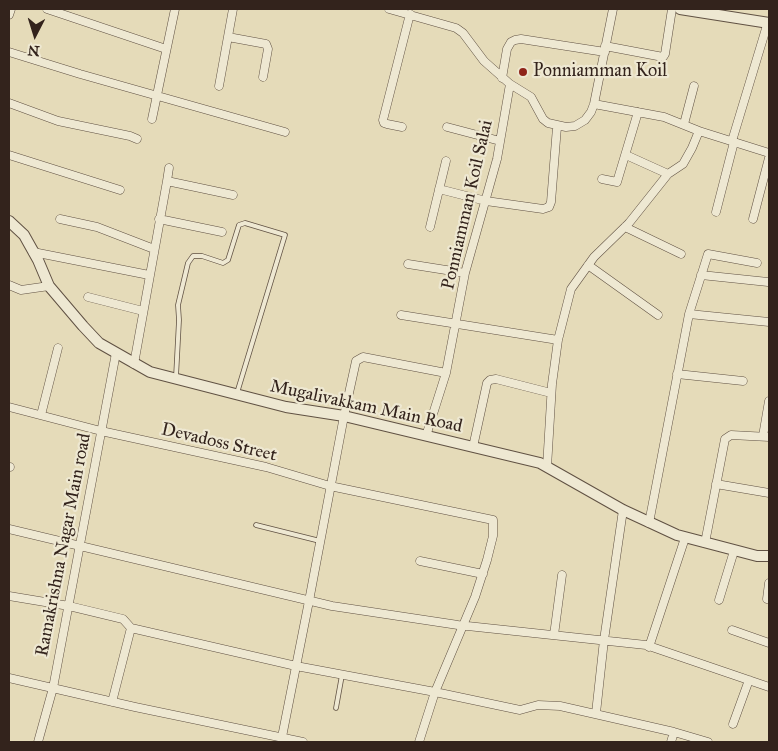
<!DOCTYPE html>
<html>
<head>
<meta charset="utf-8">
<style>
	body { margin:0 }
	#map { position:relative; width:778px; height:751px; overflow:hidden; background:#e5dbb9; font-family:"IM FELL Great Primer",serif }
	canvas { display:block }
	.frame { position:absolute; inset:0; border:10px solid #33231c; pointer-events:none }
	.north { position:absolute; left:10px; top:10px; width:50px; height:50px; -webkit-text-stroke:4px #eee8d2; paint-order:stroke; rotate:185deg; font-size:14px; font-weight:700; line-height:20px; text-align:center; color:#33231c }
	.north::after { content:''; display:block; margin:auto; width:18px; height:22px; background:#33231c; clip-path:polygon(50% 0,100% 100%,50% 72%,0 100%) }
</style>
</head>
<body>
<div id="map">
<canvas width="778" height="751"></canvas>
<div class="frame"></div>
<div class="north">N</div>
</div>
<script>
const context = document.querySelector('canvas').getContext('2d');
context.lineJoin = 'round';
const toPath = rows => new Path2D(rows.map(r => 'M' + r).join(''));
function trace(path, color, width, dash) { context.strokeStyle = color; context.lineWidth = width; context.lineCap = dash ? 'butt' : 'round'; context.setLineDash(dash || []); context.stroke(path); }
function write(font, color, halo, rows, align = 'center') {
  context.font = font + ' "IM FELL Great Primer",serif'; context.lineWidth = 4.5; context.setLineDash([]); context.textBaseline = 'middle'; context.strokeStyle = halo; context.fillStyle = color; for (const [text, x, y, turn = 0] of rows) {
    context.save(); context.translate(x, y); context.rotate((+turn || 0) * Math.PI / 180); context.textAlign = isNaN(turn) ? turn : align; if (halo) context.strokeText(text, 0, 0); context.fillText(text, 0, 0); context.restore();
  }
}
const service = toPath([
	[176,377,179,320,178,305,188,263,193,256,202,256,223,263,228,260,239,225,245,223,285,235,237,393],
	[256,525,320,541],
	[336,708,342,675]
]);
const minor = toPath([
	[47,9,166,49],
	[389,9,456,28,463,33,484,61,510,84],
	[9,15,11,9],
	[228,37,266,44,268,49,263,77],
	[605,46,663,57,665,54,672,9],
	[9,52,80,74,285,132],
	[502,78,507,49,511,42,515,40,521,39,605,52],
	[219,86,233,9],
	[9,103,58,121,130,136,137,139],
	[594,104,664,117,699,131],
	[152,119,175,9],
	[684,124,694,86],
	[402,127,387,124,384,123,383,120,410,14],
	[447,127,500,141],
	[732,141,768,22],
	[9,155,120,190],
	[626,155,668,174],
	[169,168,167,181,233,195],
	[602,179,617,182,638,112],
	[439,189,486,201,543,209,549,207,551,202,557,127],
	[716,212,734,142],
	[60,219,97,227,154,249],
	[159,219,222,232],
	[753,219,769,158],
	[430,227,446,161],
	[625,227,681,254],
	[33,252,149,275],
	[408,264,465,273],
	[588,265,658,315],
	[701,275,768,282],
	[9,285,21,290,49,286],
	[88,297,143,311],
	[689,314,708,254,757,263],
	[401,315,558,340],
	[134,364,167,181],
	[677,374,743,381],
	[9,407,101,431,266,467,330,486,493,520,493,536,487,560,475,597,435,692,520,710,538,705,560,706,674,732,708,742],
	[41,415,58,348],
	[426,436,446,373,465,273,497,159,510,84,531,97,543,119,548,123,566,127,575,126,585,120,591,112,594,104,613,9],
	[763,436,769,401],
	[473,447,487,383,490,380,496,379,551,393],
	[9,467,10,467],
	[547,467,552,384,558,340,571,289,594,257,629,223,668,174,683,164,692,148,699,131,769,153],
	[716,484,769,493],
	[649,523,689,314,769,322],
	[9,529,332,606,458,625,646,645,769,687],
	[705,543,725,439,731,435,769,437],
	[420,561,483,574],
	[9,596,69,606,123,619,131,628,296,666,435,692,419,742],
	[767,599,769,583],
	[719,600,734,551],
	[732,630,769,643],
	[554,635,562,575],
	[649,647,685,538],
	[9,678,135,707,303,742],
	[112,702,131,628],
	[596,713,604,640,623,510],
	[733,724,749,680],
	[38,742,53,688,116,353],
	[281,742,309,601,344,416,356,361,363,357,446,373],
	[671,742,674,732]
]);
const tertiary = toPath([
	[680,9,769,23],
	[9,221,24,235,38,260,49,286,83,326,99,343,150,372,286,407,344,416,540,463,623,510,677,535,757,556,769,556]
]);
trace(service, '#605143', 5.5);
trace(minor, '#605143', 9);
trace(tertiary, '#605143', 12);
trace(service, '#eee8d2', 4);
trace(minor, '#eee8d2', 8);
trace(tertiary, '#eee8d2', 10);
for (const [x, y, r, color] of [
	[523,72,5,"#8f2418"]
]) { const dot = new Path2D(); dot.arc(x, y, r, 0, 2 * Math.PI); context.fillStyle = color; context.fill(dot); trace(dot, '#eee8d2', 2); }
write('18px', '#33231c', '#eee8d2', [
	["Ponniamman Koil",533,72]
], 'left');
write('18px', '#33231c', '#eee8d2', [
	["Ponniamman Koil Salai",468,205,-77],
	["Mugalivakkam Main Road",366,407,12],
	["Devadoss Street",219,443,13],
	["Ramakrishna Nagar Main road",64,545,-79]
]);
</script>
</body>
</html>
